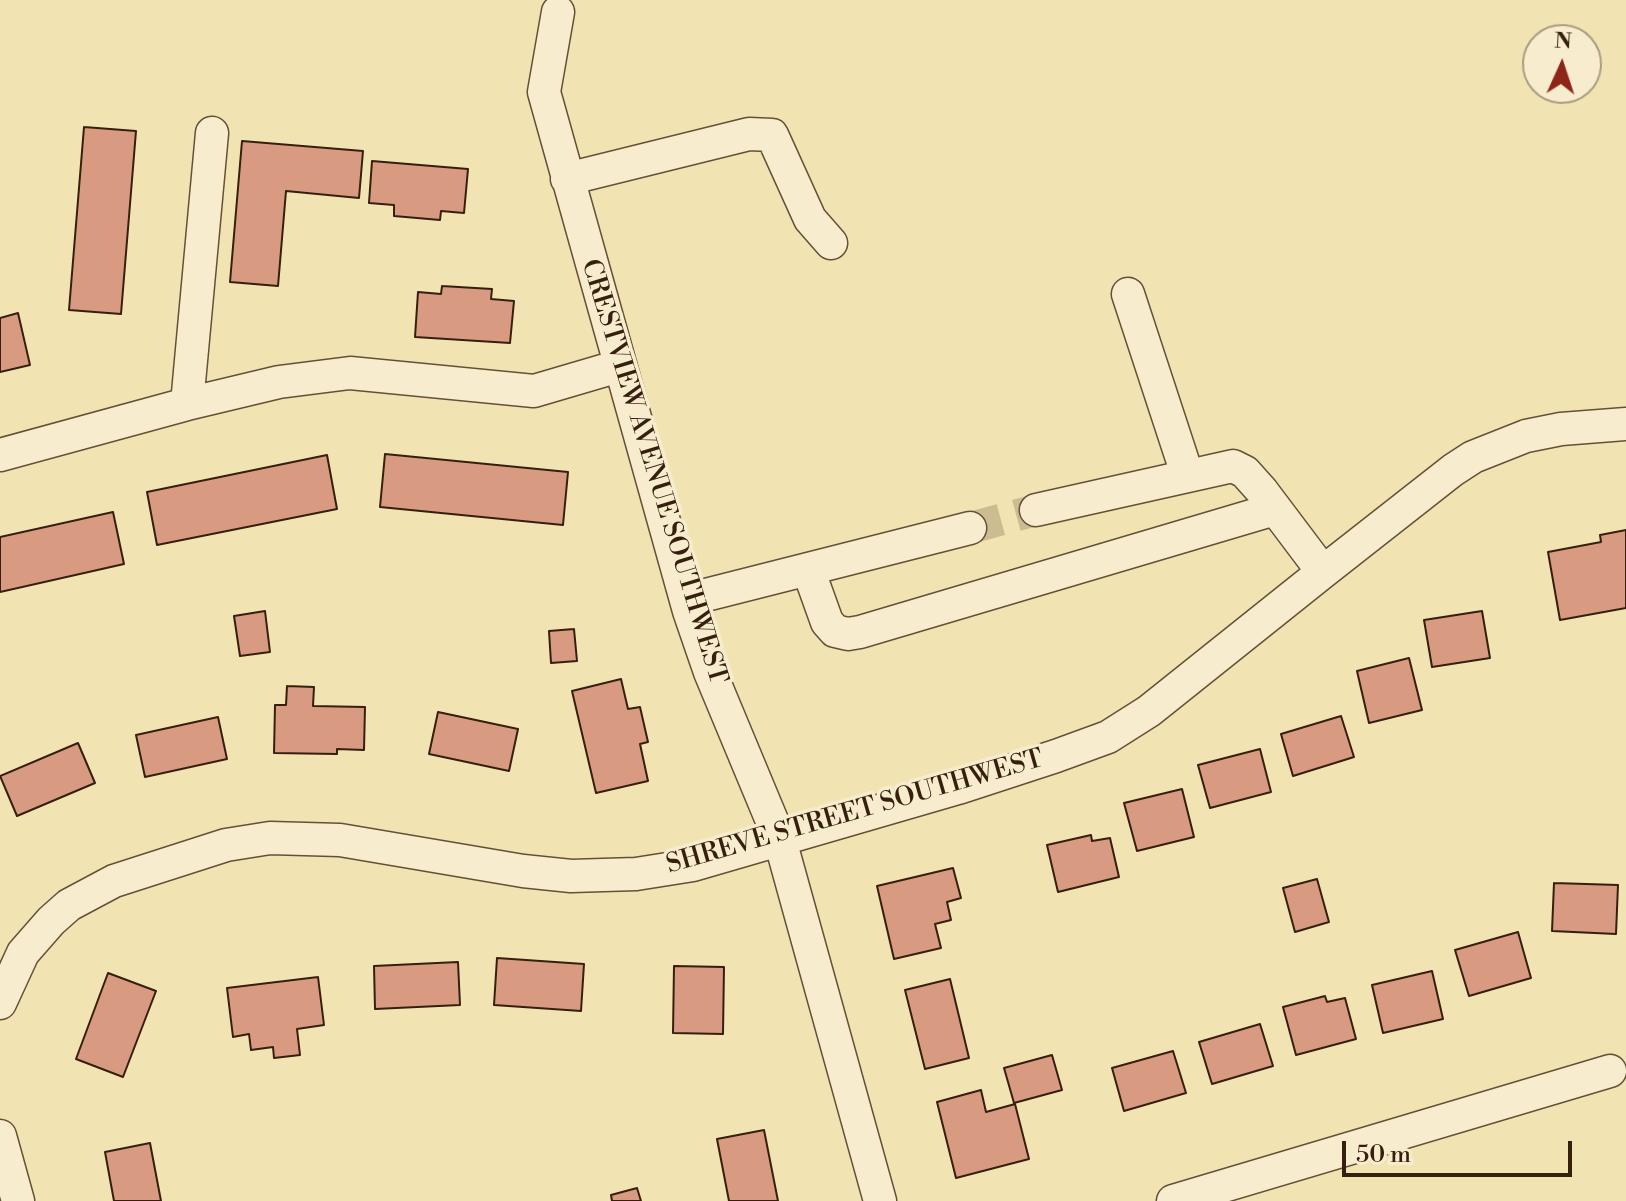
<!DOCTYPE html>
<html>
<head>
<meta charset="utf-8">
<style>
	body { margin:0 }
	#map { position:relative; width:1626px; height:1201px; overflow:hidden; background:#f2e3b3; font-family:"Libre Bodoni",serif }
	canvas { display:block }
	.north { position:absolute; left:1522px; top:24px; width:80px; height:80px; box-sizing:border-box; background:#f7edce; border:2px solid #aa9b81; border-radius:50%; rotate:3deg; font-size:22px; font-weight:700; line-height:32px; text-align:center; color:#361f0e }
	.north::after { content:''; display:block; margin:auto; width:28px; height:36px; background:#8f2418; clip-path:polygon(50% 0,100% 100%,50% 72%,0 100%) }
	.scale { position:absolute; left:1342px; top:1141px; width:230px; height:36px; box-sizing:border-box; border:4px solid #361f0e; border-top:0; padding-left:10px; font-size:24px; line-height:28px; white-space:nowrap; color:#361f0e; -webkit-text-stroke:6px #f7edce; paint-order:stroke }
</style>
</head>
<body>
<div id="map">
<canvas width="1626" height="1201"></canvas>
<div class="north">N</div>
<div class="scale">50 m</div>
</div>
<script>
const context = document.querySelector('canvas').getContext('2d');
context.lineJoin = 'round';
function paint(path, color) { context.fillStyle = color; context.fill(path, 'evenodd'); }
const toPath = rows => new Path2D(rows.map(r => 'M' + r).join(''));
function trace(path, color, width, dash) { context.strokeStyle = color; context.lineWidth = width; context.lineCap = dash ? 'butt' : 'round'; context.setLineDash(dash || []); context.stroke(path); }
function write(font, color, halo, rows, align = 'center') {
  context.font = font + ' "Libre Bodoni",serif'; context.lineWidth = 7; context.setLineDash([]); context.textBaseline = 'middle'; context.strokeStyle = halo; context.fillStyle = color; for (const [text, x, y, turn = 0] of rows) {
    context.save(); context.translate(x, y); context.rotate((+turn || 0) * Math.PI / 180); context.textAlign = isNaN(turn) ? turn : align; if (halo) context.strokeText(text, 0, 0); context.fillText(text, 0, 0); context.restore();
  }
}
const building = toPath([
	[84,127,136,131,121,314,69,310,84,127],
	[242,141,363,151,359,198,286,191,278,286,230,282,242,141],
	[372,161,468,169,464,213,441,211,440,220,394,216,394,205,369,203,372,161],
	[442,286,492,289,491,299,514,301,510,343,415,337,418,292,441,294,442,286],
	[18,313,30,365,0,372,0,318,18,313],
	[385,454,568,472,563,525,380,507,385,454],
	[327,455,337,509,157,545,147,492,327,455],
	[113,512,124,564,0,592,0,537,113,512],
	[1626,530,1626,608,1560,620,1548,552,1601,542,1600,535,1626,530],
	[265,611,270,652,240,656,234,616,265,611],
	[1482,611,1490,658,1432,667,1424,620,1482,611],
	[574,629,577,661,551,663,549,631,574,629],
	[1409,658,1422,710,1369,723,1357,671,1409,658],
	[621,679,628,709,640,707,648,742,640,744,648,781,596,793,572,691,621,679],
	[287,686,314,687,313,706,365,707,364,750,337,749,337,754,274,753,275,705,286,705,287,686],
	[438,712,518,729,509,771,429,754,438,712],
	[1341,716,1354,757,1293,776,1281,734,1341,716],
	[218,717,227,759,145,777,136,735,218,717],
	[78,743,95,783,17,816,0,776,78,743],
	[1260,749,1271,792,1210,808,1198,765,1260,749],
	[1182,789,1194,837,1137,851,1124,803,1182,789],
	[1091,835,1092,841,1110,838,1119,877,1058,892,1047,845,1091,835],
	[953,868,961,898,947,902,951,920,935,924,941,948,894,959,877,886,953,868],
	[1317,879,1329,922,1295,932,1283,888,1317,879],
	[1554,883,1618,885,1616,934,1552,931,1554,883],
	[1518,932,1531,978,1469,996,1455,950,1518,932],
	[497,958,584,964,581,1011,494,1005,497,958],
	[458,962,460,1005,375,1009,374,966,458,962],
	[674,966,724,967,723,1034,673,1033,674,966],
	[1432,971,1443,1019,1383,1033,1372,985,1432,971],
	[108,973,156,991,123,1077,76,1059,108,973],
	[318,977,324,1025,297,1029,300,1055,274,1058,273,1047,251,1050,249,1034,233,1037,227,988,318,977],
	[950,979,969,1058,925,1069,905,990,950,979],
	[1325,996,1327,1002,1345,998,1356,1039,1296,1055,1283,1007,1325,996],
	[1260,1024,1273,1066,1212,1084,1199,1042,1260,1024],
	[1173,1051,1186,1093,1124,1111,1112,1068,1173,1051],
	[1052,1055,1062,1090,1014,1103,1004,1068,1052,1055],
	[981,1090,986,1112,1015,1104,1029,1159,956,1178,937,1102,981,1090],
	[764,1130,778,1201,729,1201,717,1139,764,1130],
	[150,1143,161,1201,114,1201,105,1152,150,1143],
	[637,1188,641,1201,612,1201,611,1195,637,1188]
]);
paint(building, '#d89b82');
trace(building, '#361f0e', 2);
trace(toPath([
	[970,528,1036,510]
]), '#ccbc92', 32, [32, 16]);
const minor = toPath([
	[558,12,544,92,689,611,710,672,780,840,880,1201],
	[567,179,749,134,772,135,810,219,831,243],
	[1128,294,1187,474],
	[187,404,212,133],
	[0,455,187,404,279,382,350,373,534,391,619,366],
	[1036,510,1233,466,1245,472,1262,491,1323,572],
	[808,569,827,622,835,631,848,634,860,632,1275,509],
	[686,600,970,528],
	[0,1003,23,953,51,921,69,905,114,881,226,845,270,838,340,840,523,871,571,876,636,874,693,865,958,788,1056,756,1108,737,1149,711,1323,572,1453,470,1473,457,1526,436,1561,429,1626,424],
	[0,1136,18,1201],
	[1173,1201,1610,1071]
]);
trace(minor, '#655037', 35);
trace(minor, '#f7edce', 32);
write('26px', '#361f0e', '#f7edce', [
	["CRESTVIEW AVENUE SOUTHWEST",653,472,73],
	["SHREVE STREET SOUTHWEST",855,813,-16]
]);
</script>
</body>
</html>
